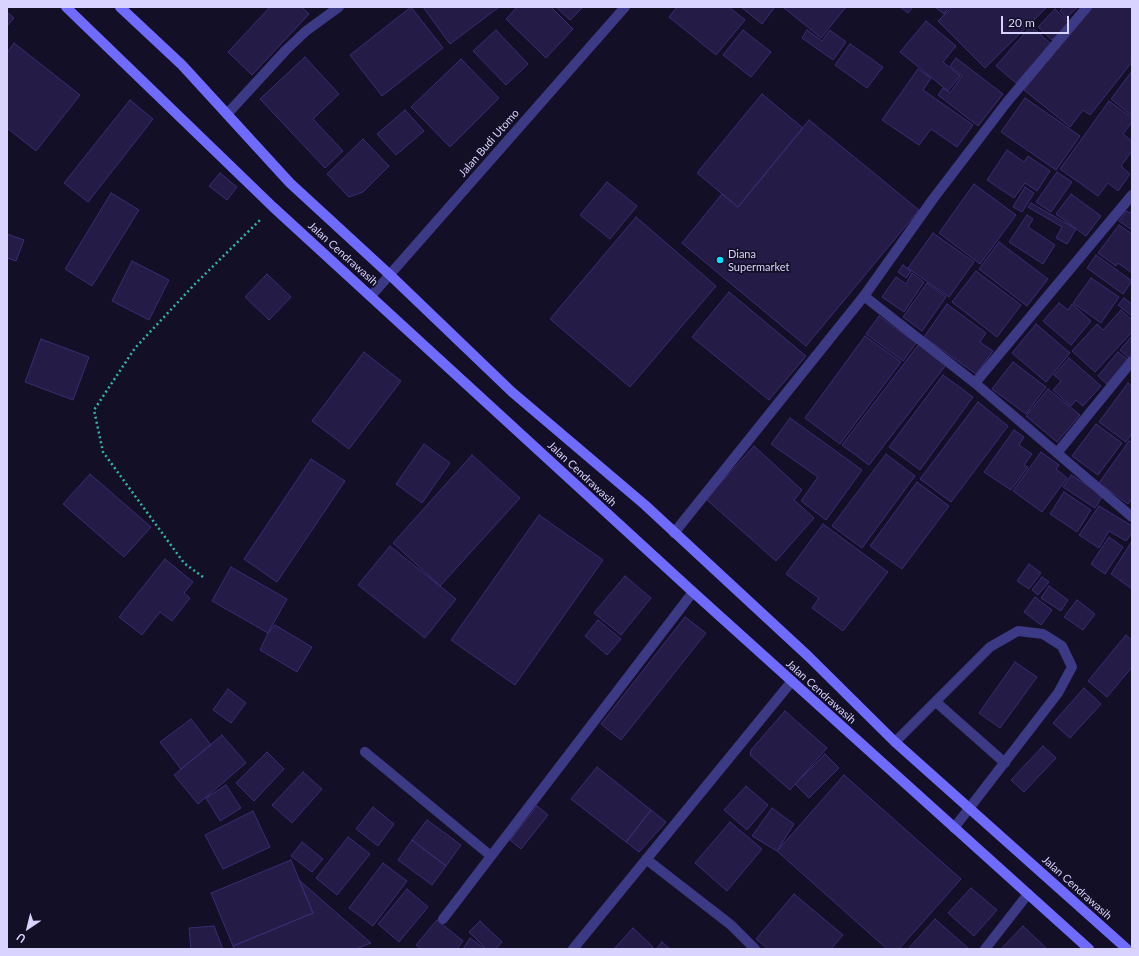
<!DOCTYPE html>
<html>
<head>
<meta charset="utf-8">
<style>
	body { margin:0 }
	#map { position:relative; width:1139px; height:956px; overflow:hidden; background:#130f26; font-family:Lato,sans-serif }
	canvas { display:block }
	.frame { position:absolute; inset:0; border:8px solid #d9d4ff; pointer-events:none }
	.north { position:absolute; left:8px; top:908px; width:40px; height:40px; -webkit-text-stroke:3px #130f26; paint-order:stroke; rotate:215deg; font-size:11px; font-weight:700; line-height:16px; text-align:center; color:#d9d4ff }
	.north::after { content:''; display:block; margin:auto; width:14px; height:18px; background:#d9d4ff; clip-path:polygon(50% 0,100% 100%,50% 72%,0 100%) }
	.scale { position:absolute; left:1001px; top:16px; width:68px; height:18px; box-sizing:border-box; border:2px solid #d9d4ff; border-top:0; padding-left:5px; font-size:12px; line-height:14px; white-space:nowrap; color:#d9d4ff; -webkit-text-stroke:3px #130f26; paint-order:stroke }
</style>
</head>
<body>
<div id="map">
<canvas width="1139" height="956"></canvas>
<div class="frame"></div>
<div class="north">U</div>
<div class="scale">20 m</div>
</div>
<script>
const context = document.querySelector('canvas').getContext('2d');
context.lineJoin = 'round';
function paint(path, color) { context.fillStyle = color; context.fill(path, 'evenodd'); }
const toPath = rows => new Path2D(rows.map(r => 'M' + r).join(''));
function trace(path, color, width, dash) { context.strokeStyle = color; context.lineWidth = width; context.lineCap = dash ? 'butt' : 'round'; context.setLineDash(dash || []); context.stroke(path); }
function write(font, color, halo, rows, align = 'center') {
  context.font = font + ' Lato,sans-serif'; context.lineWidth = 3.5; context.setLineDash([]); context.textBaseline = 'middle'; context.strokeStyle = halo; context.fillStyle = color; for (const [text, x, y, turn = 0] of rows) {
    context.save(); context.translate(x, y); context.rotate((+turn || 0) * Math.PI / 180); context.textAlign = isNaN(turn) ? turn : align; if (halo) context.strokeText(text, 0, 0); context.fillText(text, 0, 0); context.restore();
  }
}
const building = toPath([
	[270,7,302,7,309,14,252,75,228,52,270,7],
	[411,7,443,48,382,96,350,55,411,7],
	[423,7,499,7,450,44,423,7],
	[517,7,551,7,573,29,546,58,506,19,517,7],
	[556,7,583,7,570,20,556,7],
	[677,7,729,7,745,20,716,55,669,17,677,7],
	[741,7,775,7,762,24,741,7],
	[783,7,846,7,821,38,783,7],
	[900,7,913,7,908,13,900,7],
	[935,7,949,7,944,14,935,7],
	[952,7,1047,7,985,68,938,21,952,7],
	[1078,7,1066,18,1060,11,1063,7,1078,7],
	[1090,7,1132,7,1132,62,1090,115,1083,110,1070,127,1024,90,1090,7],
	[1055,9,1069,23,1052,40,1038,27,1055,9],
	[7,12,14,18,7,26,7,12],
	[926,21,956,46,943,62,960,76,948,91,900,52,926,21],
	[1031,26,1051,44,1016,83,996,66,1031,26],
	[496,30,528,64,506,85,473,51,496,30],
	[743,30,771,52,751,77,723,55,743,30],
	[807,30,822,41,830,30,846,42,833,60,802,38,807,30],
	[14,43,80,95,36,151,7,128,7,53,14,43],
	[850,44,883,67,867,88,835,65,850,44],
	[305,57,339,94,313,119,343,151,325,168,260,99,305,57],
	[956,58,1003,94,978,126,938,95,943,88,950,93,962,76,950,66,956,58],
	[461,59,499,98,450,147,411,107,461,59],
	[918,69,931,78,923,90,973,125,957,147,931,129,919,145,882,120,918,69],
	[1132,71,1132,116,1111,99,1132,71],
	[762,94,803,128,738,207,697,173,762,94],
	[1025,98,1080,136,1056,170,1001,132,1025,98],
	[130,100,153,119,88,202,64,183,130,100],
	[1109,101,1132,118,1132,122,1123,134,1132,141,1132,151,1121,166,1130,174,1118,191,1108,183,1098,196,1060,169,1109,101],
	[405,110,424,131,396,155,377,134,405,110],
	[809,120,919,210,806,346,682,243,722,194,738,207,809,120],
	[363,139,389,166,363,192,349,197,327,174,363,139],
	[1007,150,1024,162,1028,156,1050,171,1037,191,1025,183,1014,198,987,180,1007,150],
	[1057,172,1072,182,1051,212,1036,202,1057,172],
	[220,173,237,187,227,200,209,186,220,173],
	[607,182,637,206,610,239,580,215,607,182],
	[974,184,1016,215,980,264,939,233,974,184],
	[1025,187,1034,193,1022,212,1013,207,1025,187],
	[111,193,139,210,92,286,65,269,111,193],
	[1071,194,1101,216,1086,236,1056,214,1071,194],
	[1031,203,1076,229,1067,244,1056,238,1062,227,1028,207,1031,203],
	[1132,210,1132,230,1119,221,1126,211,1130,213,1132,210],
	[1027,215,1033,219,1028,227,1055,245,1043,264,1009,242,1027,215],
	[636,217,716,286,630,387,550,319,636,217],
	[1119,225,1132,234,1132,273,1118,263,1116,266,1098,253,1119,225],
	[933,233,974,262,949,297,908,268,933,233],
	[7,234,24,240,16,261,7,258,7,234],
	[999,242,1048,279,1027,306,979,269,999,242],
	[1096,255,1132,281,1123,294,1087,268,1096,255],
	[132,261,169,280,149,320,112,301,132,261],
	[903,265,911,271,906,278,898,272,903,265],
	[976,271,1021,305,997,337,952,302,976,271],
	[912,273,924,282,904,312,882,297,896,277,906,284,912,273],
	[267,274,291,297,269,320,245,297,267,274],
	[1091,278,1119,297,1101,323,1073,303,1091,278],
	[927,283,946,297,922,331,903,317,927,283],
	[729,292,806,356,769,400,692,337,729,292],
	[1124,298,1132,304,1132,316,1118,305,1124,298],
	[1059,303,1068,310,1072,304,1091,321,1071,345,1043,321,1059,303],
	[947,304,986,333,980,342,993,351,976,374,924,337,947,304],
	[1121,310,1132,320,1132,332,1095,372,1072,351,1097,324,1103,330,1121,310],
	[879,316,916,343,903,361,866,334,879,316],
	[1036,324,1070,353,1046,382,1012,353,1036,324],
	[865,336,901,362,840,444,805,418,865,336],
	[1132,336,1132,356,1130,359,1120,350,1132,336],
	[41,339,89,357,73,400,25,382,41,339],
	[919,344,946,365,869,465,842,445,919,344],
	[364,352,401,381,349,449,312,421,364,352],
	[1118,352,1128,360,1108,385,1098,376,1118,352],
	[1069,358,1101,386,1083,406,1076,400,1071,406,1053,390,1061,381,1054,375,1069,358],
	[1013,362,1046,387,1026,414,992,389,1013,362],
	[943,375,973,397,920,470,889,447,943,375],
	[1128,383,1132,386,1132,433,1126,442,1099,422,1128,383],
	[1048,389,1080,415,1057,442,1026,416,1048,389],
	[978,402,1008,426,951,502,920,479,978,402],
	[790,418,862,470,826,520,801,501,818,477,771,444,790,418],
	[1096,424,1122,443,1098,475,1072,456,1096,424],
	[1014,430,1024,437,1019,445,1032,454,1024,465,1028,467,1011,490,984,472,1014,430],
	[1129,441,1132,443,1132,499,1128,504,1099,483,1129,441],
	[424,444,450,463,422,503,396,484,424,444],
	[754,446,802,490,794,500,814,518,776,561,706,499,754,446],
	[1041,452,1059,465,1056,469,1067,478,1042,512,1013,491,1041,452],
	[886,454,915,476,862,548,832,526,886,454],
	[472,455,520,498,440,586,393,543,472,455],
	[311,459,345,481,277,582,244,559,311,459],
	[90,474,151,527,124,557,63,504,90,474],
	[1071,475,1103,495,1095,508,1063,487,1071,475],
	[917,482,949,506,902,569,870,546,917,482],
	[1064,492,1091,510,1077,532,1050,514,1064,492],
	[1099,506,1132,526,1132,533,1126,541,1109,531,1099,548,1079,535,1099,506],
	[539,515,603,560,515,685,451,640,539,515],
	[823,524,888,572,843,631,812,608,819,598,786,574,823,524],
	[1109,537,1123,547,1105,574,1091,564,1109,537],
	[1132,541,1132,589,1111,574,1132,541],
	[390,546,456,599,425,638,358,585,390,546],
	[165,559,193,582,184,593,190,598,172,621,160,612,142,635,119,617,165,559],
	[1029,564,1041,573,1029,589,1017,581,1029,564],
	[231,567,287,599,268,633,212,601,231,567],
	[625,576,651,598,621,635,594,613,625,576],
	[1042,577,1049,582,1038,595,1032,590,1042,577],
	[1049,586,1068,600,1061,611,1041,598,1049,586],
	[1035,597,1052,610,1041,625,1024,612,1035,597],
	[1077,600,1095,614,1083,630,1064,617,1077,600],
	[685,617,706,633,621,740,601,724,685,617],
	[598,620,621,639,607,655,585,636,598,620],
	[275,625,312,647,297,672,260,650,268,633,275,625],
	[1126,635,1132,640,1132,667,1107,697,1088,681,1126,635],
	[1015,662,1037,677,1000,728,979,713,1015,662],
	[1084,688,1101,704,1070,738,1053,723,1084,688],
	[228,689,246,703,231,723,213,710,228,689],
	[785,711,827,748,790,790,750,755,751,750,785,711],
	[191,719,211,745,181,769,160,742,191,719],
	[222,735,246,763,198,804,174,775,222,735],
	[1043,746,1056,758,1024,792,1011,780,1043,746],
	[267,752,284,769,254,801,236,783,267,752],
	[825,754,839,768,809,798,795,784,825,754],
	[597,767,651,810,626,842,571,799,597,767],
	[303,772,322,789,292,823,272,805,303,772],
	[844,775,961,879,899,949,887,949,777,851,844,775],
	[226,785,241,808,220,821,206,798,226,785],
	[746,786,768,805,747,830,724,810,746,786],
	[537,806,548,815,521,849,510,840,537,806],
	[373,807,394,824,378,846,356,829,373,807],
	[772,808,794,824,777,851,752,836,772,808],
	[651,810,666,822,639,852,626,842,651,810],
	[253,811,270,847,223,869,205,835,253,811],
	[427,820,461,845,446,866,412,840,427,820],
	[730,822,762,849,727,891,695,863,730,822],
	[348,837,370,854,337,895,316,878,348,837],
	[412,840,446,866,432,885,398,860,412,840],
	[302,842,323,859,312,872,291,856,302,842],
	[291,860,313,913,233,946,211,893,291,860],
	[383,863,407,881,373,926,349,908,383,863],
	[299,880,371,943,356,949,234,949,233,946,313,913,299,880],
	[971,888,997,910,974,936,948,913,971,888],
	[407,889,428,907,399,942,378,924,407,889],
	[794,894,843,935,831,949,768,949,756,939,794,894],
	[935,919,968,948,967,949,908,949,935,919],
	[437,920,463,941,457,949,421,949,416,945,437,920],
	[480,921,502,942,496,949,486,949,469,932,480,921],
	[214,926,223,949,191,949,189,928,214,926],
	[1023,926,1047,949,1001,949,1023,926],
	[633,928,653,947,651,949,614,949,633,928],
	[470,938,485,949,463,949,470,938],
	[662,942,670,949,656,949,662,942]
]);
paint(building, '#241b47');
trace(building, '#3b2d73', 1);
trace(toPath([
	[203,577,184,563,103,452,94,410,135,348,194,285,261,219]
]), '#2fb8b0', 2.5, [2, 3]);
trace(toPath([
	[936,702,1005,763],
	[895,742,990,647,1018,631,1043,634,1062,646,1072,667,1058,693,954,828]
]), '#3d3a85', 10);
trace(toPath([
	[228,113,286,50,306,31,339,7],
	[864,296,975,383,1132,517],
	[975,383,1132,195],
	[1057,453,1132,361],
	[674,533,864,296,933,199,1007,102,1087,7],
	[365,752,491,856],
	[646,859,731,925,755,949],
	[443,919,693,592],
	[573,949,792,681],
	[985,949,1028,894]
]), '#3d3a85', 10);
trace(toPath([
	[371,296,625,7]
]), '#3d3a85', 10);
trace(toPath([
	[66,7,273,207,693,592,1089,949],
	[120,7,182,65,290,183,390,275,512,392,645,505,808,656,895,742,1127,949]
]), '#6f6bff', 10);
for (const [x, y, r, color] of [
	[720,260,4,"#00e5ff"]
]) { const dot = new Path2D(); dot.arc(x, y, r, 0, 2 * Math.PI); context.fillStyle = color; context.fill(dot); trace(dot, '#130f26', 1.5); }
write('11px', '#d9d4ff', '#130f26', [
	["Jalan Budi Utomo",489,143,-49],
	["Jalan Cendrawasih",343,254,42],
	["Jalan Cendrawasih",582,474,43],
	["Jalan Cendrawasih",821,692,42],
	["Jalan Cendrawasih",1077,888,42]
]);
write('11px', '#d9d4ff', '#130f26', [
	["Diana",728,254],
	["Supermarket",728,267]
], 'left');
</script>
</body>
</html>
